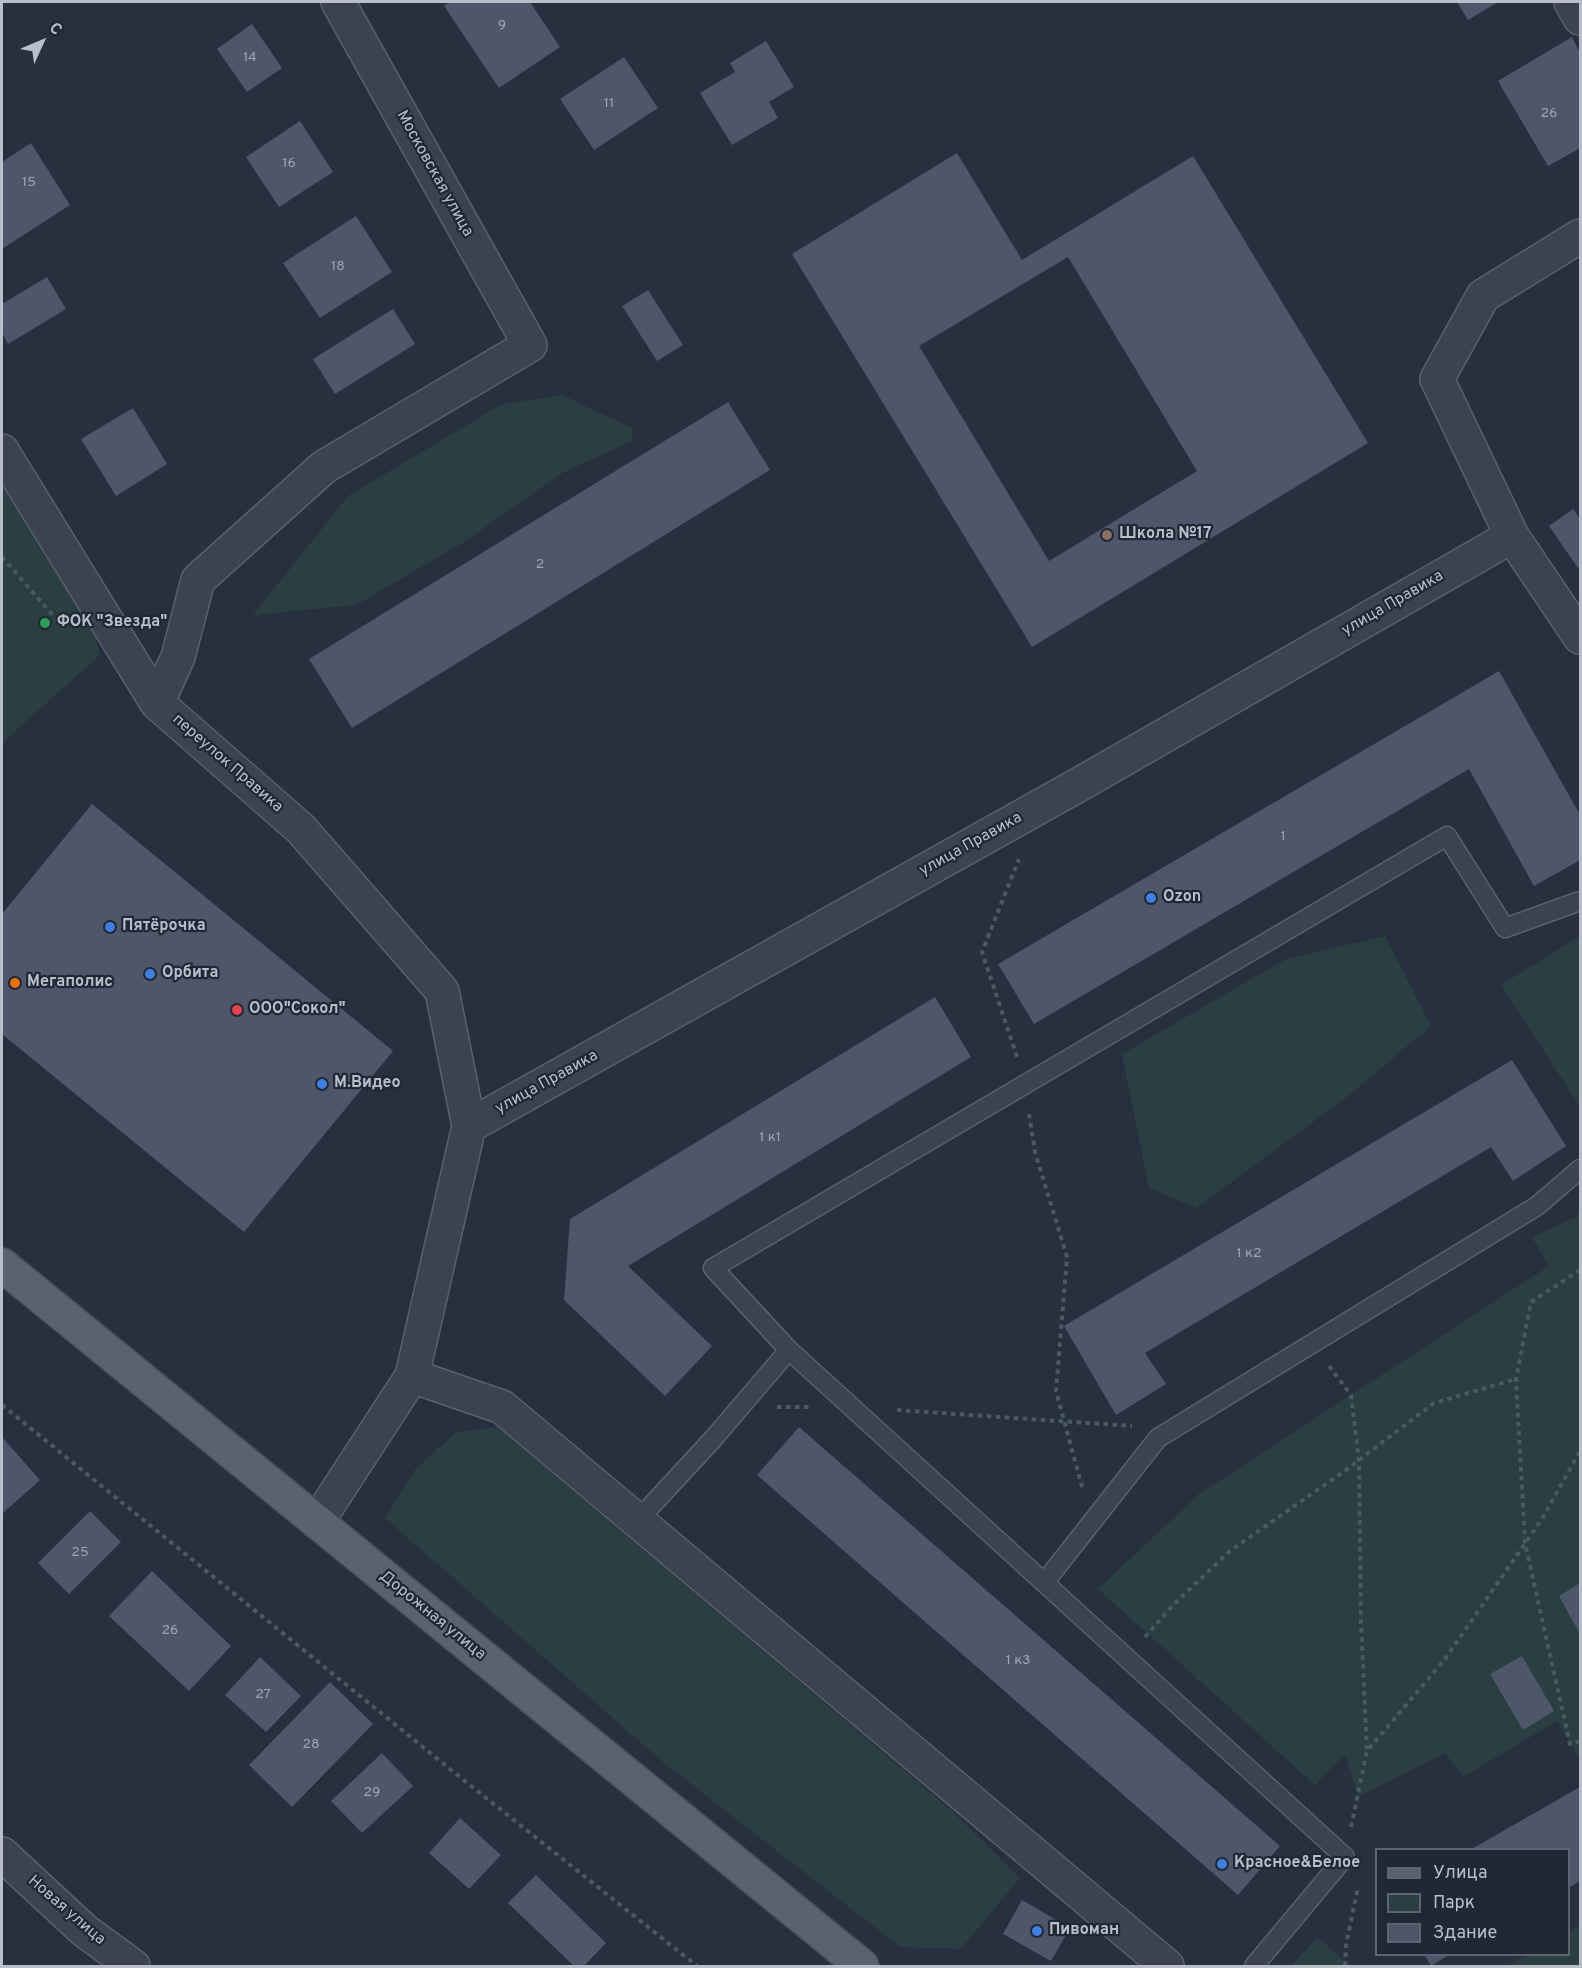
<!DOCTYPE html>
<html>
<head>
<meta charset="utf-8">
<style>
	body { margin:0 }
	#map { position:relative; width:1582px; height:1968px; overflow:hidden; background:#283040; font-family:Overpass,sans-serif }
	canvas { display:block }
	.frame { position:absolute; inset:0; border:3px solid #b9beca; pointer-events:none }
	.legend { position:absolute; left:1375px; top:1848px; width:195px; height:108px; box-sizing:border-box; background:#202735; border:2px solid #5d6371; margin:0; padding:8px 10px; list-style:none; font-size:18px; color:#b9beca }
	.legend li { display:flex; align-items:center; gap:12px; height:30px }
	.legend b { width:30px; border:2px solid #5d6371 }
	.north { position:absolute; left:12px; top:12px; width:60px; height:60px; -webkit-text-stroke:4px #202735; paint-order:stroke; rotate:46deg; font-size:16px; font-weight:700; line-height:24px; text-align:center; color:#b9beca }
	.north::after { content:''; display:block; margin:auto; width:21px; height:27px; background:#b9beca; clip-path:polygon(50% 0,100% 100%,50% 72%,0 100%) }
</style>
</head>
<body>
<div id="map">
<canvas width="1582" height="1968"></canvas>
<div class="frame"></div>
<ul class="legend">
<li><b style="height:8px;background:#5a6170"></b>Улица</li>
<li><b style="height:16px;background:#2b3e42"></b>Парк</li>
<li><b style="height:16px;background:#4e5769"></b>Здание</li>
</ul>
<div class="north">С</div>
</div>
<script>
const context = document.querySelector('canvas').getContext('2d');
context.lineJoin = 'round';
function paint(path, color) { context.fillStyle = color; context.fill(path, 'evenodd'); }
const toPath = rows => new Path2D(rows.map(r => 'M' + r).join(''));
function trace(path, color, width, dash) { context.strokeStyle = color; context.lineWidth = width; context.lineCap = dash ? 'butt' : 'round'; context.setLineDash(dash || []); context.stroke(path); }
function write(font, color, halo, rows, align = 'center') {
  context.font = font + ' Overpass,sans-serif'; context.lineWidth = 4.5; context.setLineDash([]); context.textBaseline = 'middle'; context.strokeStyle = halo; context.fillStyle = color; for (const [text, x, y, turn = 0] of rows) {
    context.save(); context.translate(x, y); context.rotate((+turn || 0) * Math.PI / 180); context.textAlign = isNaN(turn) ? turn : align; if (halo) context.strokeText(text, 0, 0); context.fillText(text, 0, 0); context.restore();
  }
}
paint(toPath([
	[562,395,632,428,632,441,562,473,464,542,356,605,253,615,348,496,502,404],
	[2,486,94,632,100,655,2,743],
	[1385,936,1431,1026,1353,1092,1197,1208,1149,1188,1122,1054,1286,959],
	[1580,936,1580,1107,1501,985],
	[1580,1209,1580,1759,1557,1721,1463,1777,1445,1753,1358,1797,1345,1754,1315,1785,1098,1589,1199,1494,1549,1266,1532,1237,1576,1217],
	[498,1427,951,1810,1020,1878,961,1949,900,1947,663,1762,385,1518,414,1471,456,1432],
	[1580,1925,1580,1966,1507,1966,1528,1955,1568,1954,1569,1932],
	[1317,1937,1351,1966,1291,1966]
]), '#2b3e42');
paint(toPath([
	[450,2,530,2,560,47,499,88,444,6],
	[1457,2,1498,2,1468,20],
	[252,24,282,68,247,92,217,49],
	[1572,37,1580,53,1580,148,1548,166,1498,81],
	[766,41,794,87,769,102,778,118,732,145,700,93,735,72,730,63],
	[624,57,658,108,594,150,560,99],
	[300,121,333,172,279,207,246,157],
	[31,143,70,205,2,249,2,162],
	[957,153,1022,260,1193,156,1368,443,1032,647,792,254],
	[1068,257,1197,471,1049,561,919,346],
	[356,216,392,272,320,318,283,263],
	[47,277,66,309,8,344,2,333,2,304],
	[648,290,683,345,657,361,622,306],
	[393,309,415,344,335,394,313,359],
	[728,402,770,470,352,728,309,659],
	[133,408,167,464,116,496,81,439],
	[1573,509,1580,519,1580,566,1578,568,1549,526],
	[1499,671,1580,815,1580,860,1534,886,1469,769,1034,1024,998,964],
	[92,804,393,1051,244,1232,2,1034,2,914],
	[935,997,971,1057,628,1266,712,1346,665,1396,564,1300,570,1219],
	[1512,1060,1566,1146,1513,1181,1491,1147,1145,1353,1166,1384,1116,1415,1064,1326],
	[799,1427,1280,1846,1238,1895,757,1475],
	[2,1437,40,1480,2,1514],
	[90,1511,121,1542,69,1594,38,1563],
	[152,1571,231,1646,189,1691,109,1616],
	[1580,1583,1580,1634,1559,1596],
	[1522,1656,1554,1711,1523,1730,1490,1674],
	[260,1657,301,1696,266,1732,225,1695],
	[330,1682,373,1724,292,1807,249,1765],
	[382,1753,413,1786,362,1833,331,1801],
	[1580,1787,1580,1881,1568,1888,1568,1850,1470,1850],
	[460,1818,501,1855,469,1889,429,1853],
	[536,1875,606,1943,584,1966,574,1966,508,1903],
	[1022,1900,1070,1928,1051,1961,1003,1934],
	[1424,1954,1450,1954,1431,1966]
]), '#4e5769');
const service = toPath([
	[638,1520,713,1439,789,1350],
	[1044,1583,1158,1438,1537,1206,1580,1169],
	[1254,1966,1345,1857,789,1350,713,1268,1447,836,1505,928,1580,901]
]);
const minor = toPath([
	[338,2,530,345,324,467,198,580,178,657,157,703,301,829,442,991,469,1126],
	[1571,2,1580,18],
	[2,451,157,703],
	[1512,536,1580,637],
	[412,1376,502,1407,1167,1966],
	[317,1522,412,1376,469,1126,1080,784,1512,536,1437,379,1483,296,1580,236],
	[2,1854,85,1931,133,1966]
]);
const primary = toPath([
	[2,1265,862,1966]
]);
trace(service, '#5a606d', 21);
trace(minor, '#5a606d', 36);
trace(primary, '#464b59', 36);
trace(toPath([
	[2,557,63,627,67,624],
	[1017,1057,982,952,1019,859],
	[1029,1114,1035,1152,1067,1257,1056,1391,1082,1487],
	[1580,1270,1531,1302,1516,1379,1525,1543,1570,1744,1580,1741],
	[1329,1366,1351,1395,1359,1461,1361,1622,1367,1751],
	[2,1405,461,1778,697,1966],
	[777,1407,809,1407],
	[897,1410,1132,1426],
	[1145,1637,1174,1604,1230,1551,1346,1470,1434,1403,1516,1379],
	[1351,1827,1367,1751,1445,1659,1542,1519,1580,1451],
	[1345,1966,1346,1945,1358,1887]
]), '#4a5b60', 4, [4.5, 4.5]);
trace(service, '#3c4250', 18);
trace(minor, '#3c4250', 33);
trace(primary, '#5a6170', 33);
for (const [x, y, r, color] of [
	[1107,535,6,"#8d6e63"],
	[45,623,6,"#2e9e5b"],
	[1151,898,6,"#3f7fe0"],
	[110,927,6,"#3f7fe0"],
	[150,974,6,"#3f7fe0"],
	[15,983,6,"#e8710a"],
	[237,1010,6,"#e0444e"],
	[322,1084,6,"#3f7fe0"],
	[1222,1864,6,"#3f7fe0"],
	[1037,1931,6,"#3f7fe0"]
]) { const dot = new Path2D(); dot.arc(x, y, r, 0, 2 * Math.PI); context.fillStyle = color; context.fill(dot); trace(dot, '#202735', 2); }
write('14px', '#9ea4b2', null, [
	["9",502,26],
	["14",250,58],
	["11",609,104],
	["26",1549,114],
	["16",289,164],
	["15",29,183],
	["18",338,267],
	["2",540,565],
	["1",1283,837],
	["1 к1",770,1138],
	["1 к2",1249,1254],
	["25",80,1553],
	["26",170,1631],
	["1 к3",1018,1661],
	["27",263,1695],
	["28",311,1745],
	["29",372,1793]
]);
write('16px', '#b9beca', '#202735', [
	["Московская улица",434,174,61],
	["улица Правика",1393,604,-30],
	["переулок Правика",227,764,41],
	["улица Правика",971,845,-29],
	["улица Правика",547,1083,-29],
	["Дорожная улица",432,1616,39],
	["Новая улица",66,1911,41]
]);
write('bold 16px', '#b9beca', '#202735', [
	["Школа №17",1119,535],
	["ФОК \"Звезда\"",57,623],
	["Ozon",1163,898],
	["Пятёрочка",122,927],
	["Орбита",162,974],
	["Мегаполис",27,983],
	["ООО\"Сокол\"",249,1010],
	["М.Видео",334,1084],
	["Красное&Белое",1234,1864],
	["Пивоман",1049,1931]
], 'left');
</script>
</body>
</html>
